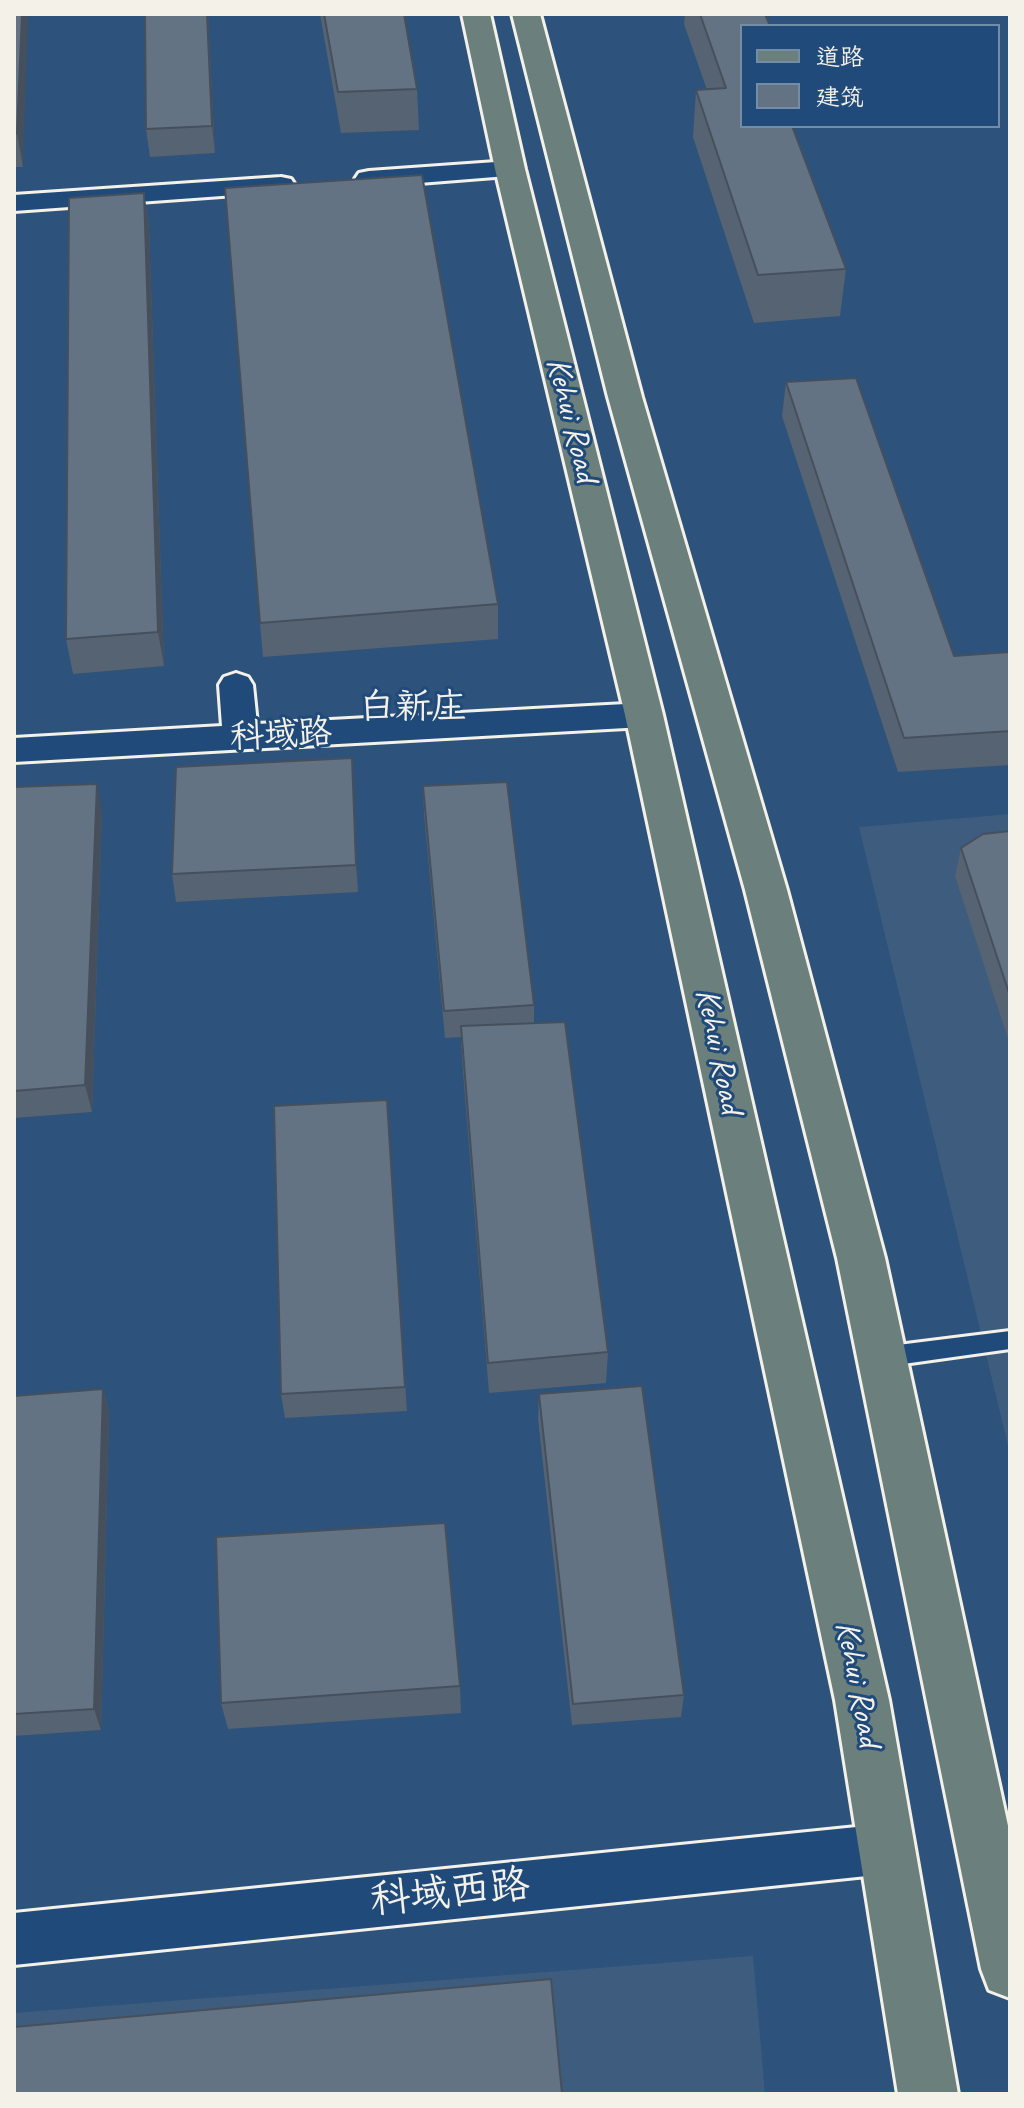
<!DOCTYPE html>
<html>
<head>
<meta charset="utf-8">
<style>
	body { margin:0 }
	#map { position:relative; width:1024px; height:2108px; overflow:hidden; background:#2d527c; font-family:Caveat,"LXGW WenKai TC",sans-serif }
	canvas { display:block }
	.frame { position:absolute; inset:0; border:16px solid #f4f1e8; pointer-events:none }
	.legend { position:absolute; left:740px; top:24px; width:260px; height:104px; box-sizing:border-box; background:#1f4a7a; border:2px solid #748da6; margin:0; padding:10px 14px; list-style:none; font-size:24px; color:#f4f1e8 }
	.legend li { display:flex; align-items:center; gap:16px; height:40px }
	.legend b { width:40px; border:2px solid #748da6 }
</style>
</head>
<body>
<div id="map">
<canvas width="1024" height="2108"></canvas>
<div class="frame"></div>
<ul class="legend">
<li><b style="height:10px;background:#6b7f7c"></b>道路</li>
<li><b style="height:22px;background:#647384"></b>建筑</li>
</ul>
</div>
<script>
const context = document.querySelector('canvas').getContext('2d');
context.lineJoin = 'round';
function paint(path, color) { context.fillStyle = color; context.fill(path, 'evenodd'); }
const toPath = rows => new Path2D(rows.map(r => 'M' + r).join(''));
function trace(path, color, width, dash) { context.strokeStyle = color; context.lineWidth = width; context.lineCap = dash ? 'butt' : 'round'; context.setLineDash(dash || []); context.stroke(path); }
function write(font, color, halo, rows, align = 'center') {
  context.font = font + ' Caveat,"LXGW WenKai TC",sans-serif'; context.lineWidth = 6; context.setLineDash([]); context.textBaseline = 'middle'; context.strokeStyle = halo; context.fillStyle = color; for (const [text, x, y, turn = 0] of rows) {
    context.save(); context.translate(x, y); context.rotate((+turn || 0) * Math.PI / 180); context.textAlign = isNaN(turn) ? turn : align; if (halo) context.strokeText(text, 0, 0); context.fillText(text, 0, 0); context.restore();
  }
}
paint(toPath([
	[1010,814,1010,1454,859,827],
	[753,1956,765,2094,14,2094,14,2013]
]), '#3e5c7e');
const service = toPath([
	[1010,1331,1010,1349,882,1367,874,1364,871,1357,874,1350,882,1347,1010,1331]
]);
const minor = toPath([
	[510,161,520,163,524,169,520,175,369,187,359,185,355,179,359,173,369,171,510,161],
	[281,177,291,179,295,185,291,191,14,211,14,195,281,177],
	[236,673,248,677,253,685,257,724,644,703,656,706,662,715,656,724,644,727,14,762,14,738,222,726,219,685,224,677,236,673],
	[886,1824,904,1831,912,1849,904,1867,886,1874,14,1965,14,1913,886,1824]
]);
const primary = toPath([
	[462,14,490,14,525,169,663,715,889,1700,958,2094,898,2094,835,1700,625,715,495,169,462,14],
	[512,14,540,14,642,397,787,890,885,1258,1010,1835,1010,1998,989,1990,981,1969,837,1258,745,890,608,397,512,14]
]);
trace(service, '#f4f1e8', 6);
trace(minor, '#f4f1e8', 6);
trace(primary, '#f4f1e8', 6);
paint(service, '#1f4a7a');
paint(minor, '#1f4a7a');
paint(primary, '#6b7f7c');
paint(toPath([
	[14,14,23,167,14,167],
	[208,14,215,153,150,157,146,129],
	[320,14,404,14,417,89,419,130,341,133],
	[685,14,765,14,742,26,846,269,840,316,754,323,693,137,696,90,707,90,684,24],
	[144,193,149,227,164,666,73,674,66,639],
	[786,382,954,656,1010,652,1010,765,898,772,782,416],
	[498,604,498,639,263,657,260,623],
	[352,758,358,892,176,902,172,874],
	[423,786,534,1005,534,1023,608,1352,606,1383,489,1393,462,1059,461,1037,445,1038,424,814],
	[14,796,102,812,92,1112,14,1118],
	[1010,831,1010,1045,955,876,961,848],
	[388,1127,407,1411,285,1418,281,1394],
	[103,1389,109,1413,101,1730,14,1736,14,1396],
	[539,1394,684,1695,681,1717,572,1725,538,1419],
	[460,1686,461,1713,228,1729,221,1703]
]), '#566372');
paint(toPath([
	[22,14,28,14,23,167,17,133],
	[207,14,208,14,215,153,212,126],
	[144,193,149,227,164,666,158,632],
	[352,758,354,786,358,892,356,865],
	[97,784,102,812,92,1112,85,1085],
	[103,1389,109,1413,101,1730,94,1709]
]), '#46505c');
const building = toPath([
	[14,14,22,14,17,133,14,134,14,14],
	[145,14,207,14,212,126,146,129,145,14],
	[324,14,404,14,417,89,338,92,324,14],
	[700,14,765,14,770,26,742,26,742,126,792,126,846,269,758,275,696,90,726,88,700,14],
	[422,175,498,604,260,623,225,188,422,175],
	[144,193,158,632,66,639,69,198,144,193],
	[856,378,954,656,1010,652,1010,731,904,738,786,382,856,378],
	[352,758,356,865,172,874,176,767,352,758],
	[507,782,534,1005,444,1011,423,786,507,782],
	[97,784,85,1085,14,1091,15,787,97,784],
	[1010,831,1010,996,961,848,983,834,1010,831],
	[565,1022,608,1352,488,1363,461,1026,565,1022],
	[387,1100,405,1387,281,1394,274,1106,387,1100],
	[642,1386,684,1695,573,1704,539,1394,642,1386],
	[103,1389,94,1709,14,1714,14,1396,103,1389],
	[445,1523,460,1686,221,1703,216,1537,445,1523],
	[551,1979,562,2094,14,2094,14,2027,551,1979]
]);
paint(building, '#647384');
trace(building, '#46505c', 2);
write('34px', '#f4f1e8', '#1f4a7a', [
	["Kehui Road",571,420,76],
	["科域路",281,736,-3],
	["Kehui Road",718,1051,78],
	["Kehui Road",857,1684,79]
]);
write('36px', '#f4f1e8', '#1f4a7a', [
	["白新庄",413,709]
]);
write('40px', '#f4f1e8', '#1f4a7a', [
	["科域西路",450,1894,-6]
]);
</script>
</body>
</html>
